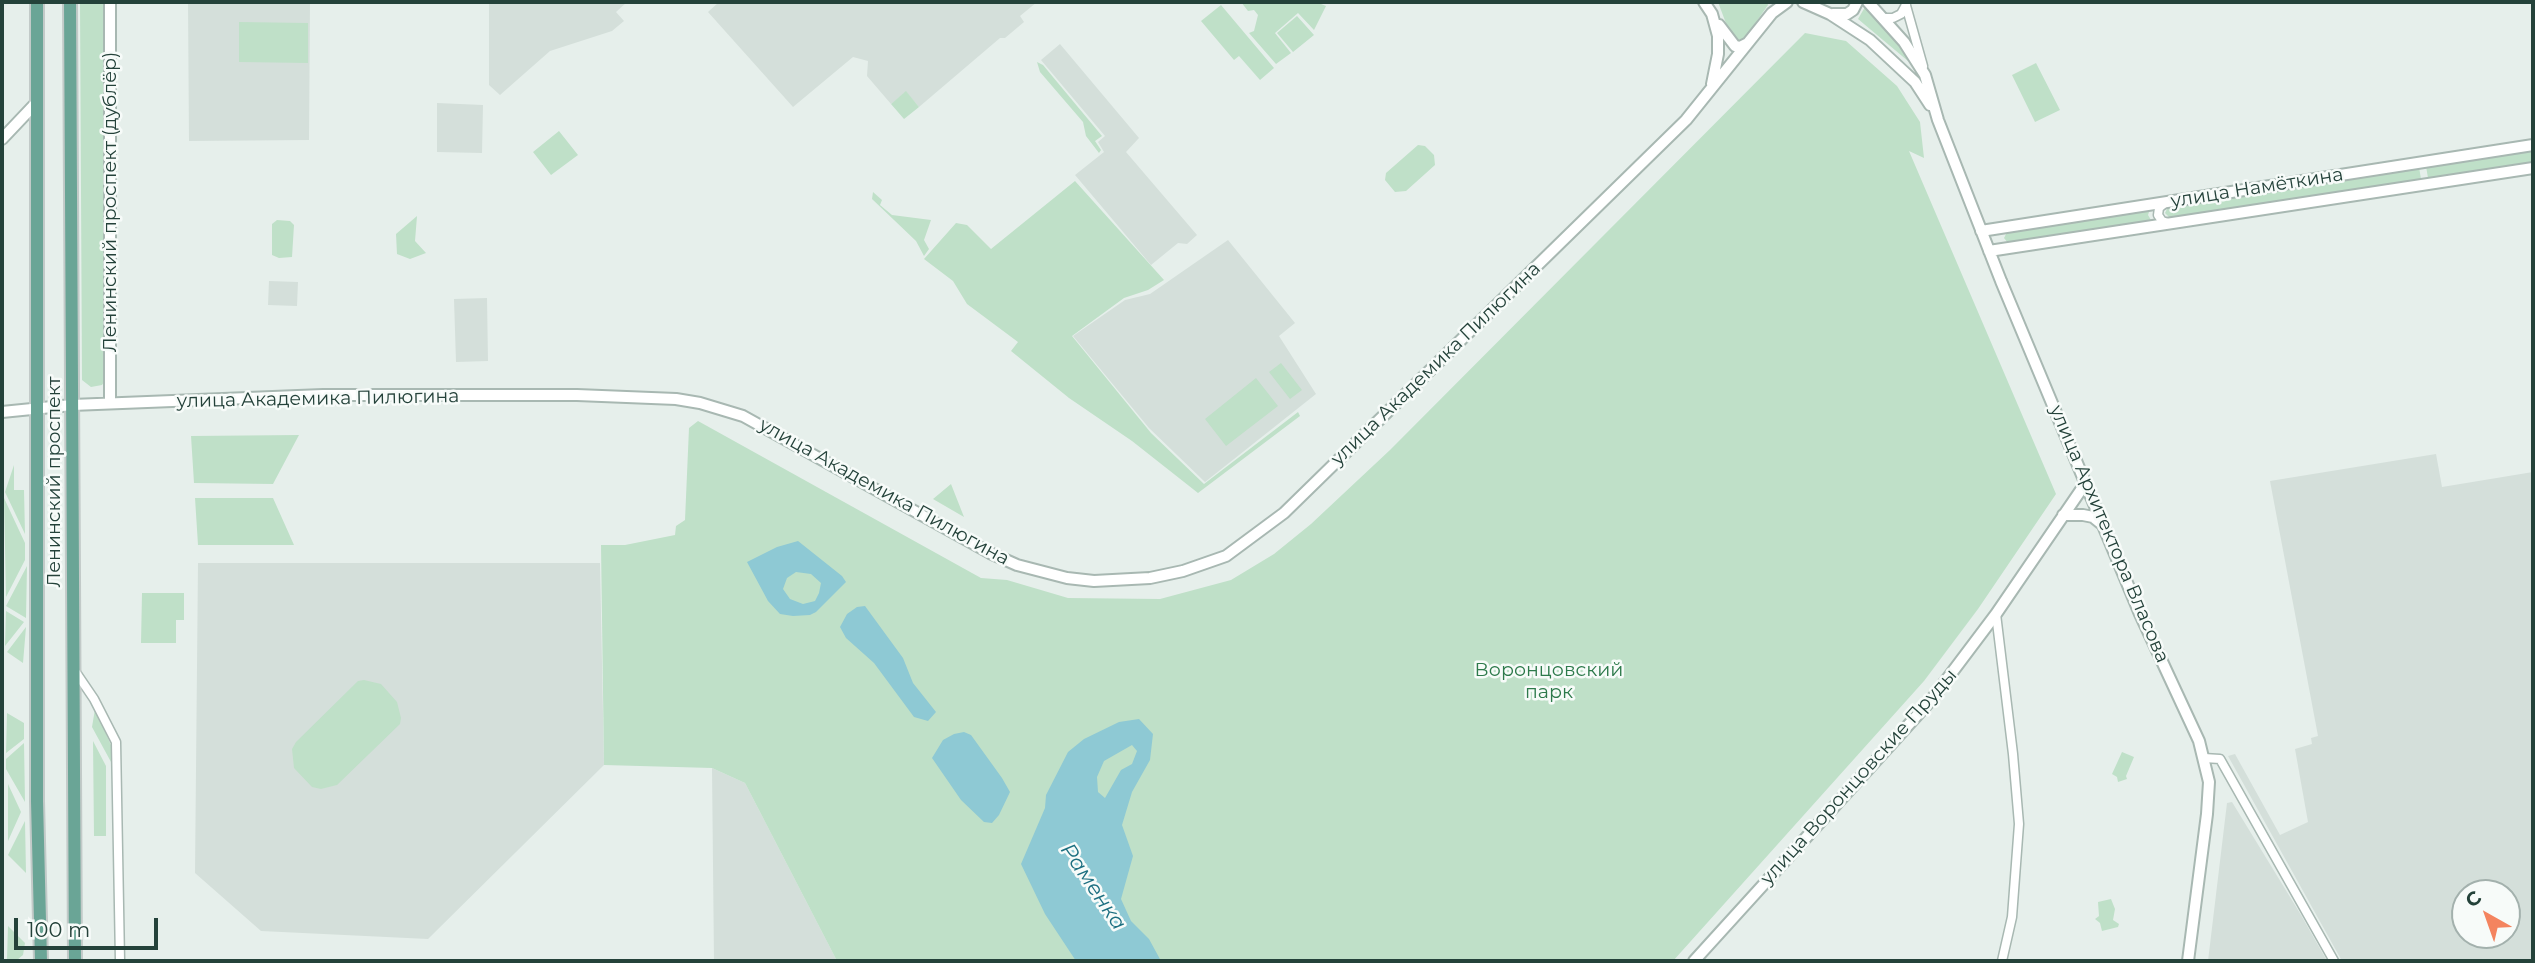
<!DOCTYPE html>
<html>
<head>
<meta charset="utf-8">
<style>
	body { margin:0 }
	#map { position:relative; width:2535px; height:963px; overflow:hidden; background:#e6efeb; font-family:Montserrat,sans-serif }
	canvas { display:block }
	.frame { position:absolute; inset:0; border:4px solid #24423a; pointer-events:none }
	.north { position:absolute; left:2451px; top:879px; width:70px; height:70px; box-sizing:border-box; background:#f7fbf9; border:2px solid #a3b1ad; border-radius:50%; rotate:320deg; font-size:19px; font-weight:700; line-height:28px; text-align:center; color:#24423a }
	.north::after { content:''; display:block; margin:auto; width:24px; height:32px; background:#f4845f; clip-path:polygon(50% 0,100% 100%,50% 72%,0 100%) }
	.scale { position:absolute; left:14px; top:918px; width:144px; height:32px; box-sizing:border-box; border:4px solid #24423a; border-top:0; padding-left:9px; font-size:21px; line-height:24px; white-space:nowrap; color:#24423a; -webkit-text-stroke:5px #f7fbf9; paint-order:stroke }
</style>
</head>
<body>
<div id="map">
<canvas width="2535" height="963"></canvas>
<div class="frame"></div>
<div class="north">С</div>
<div class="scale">100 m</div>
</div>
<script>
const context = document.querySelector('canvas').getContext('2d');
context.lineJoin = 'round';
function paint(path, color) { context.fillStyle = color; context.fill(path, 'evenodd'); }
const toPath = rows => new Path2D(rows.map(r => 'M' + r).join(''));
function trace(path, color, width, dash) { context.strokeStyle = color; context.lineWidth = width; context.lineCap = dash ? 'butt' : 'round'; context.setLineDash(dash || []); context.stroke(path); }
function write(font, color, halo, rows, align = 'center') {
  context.font = font + ' Montserrat,sans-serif'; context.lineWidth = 5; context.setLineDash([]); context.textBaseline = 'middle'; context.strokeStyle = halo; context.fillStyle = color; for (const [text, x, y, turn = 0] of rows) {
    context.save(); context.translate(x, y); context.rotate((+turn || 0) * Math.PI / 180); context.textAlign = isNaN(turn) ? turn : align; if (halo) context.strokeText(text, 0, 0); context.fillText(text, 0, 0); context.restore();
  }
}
paint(toPath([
	[188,2,310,2,309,140,189,141],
	[489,2,627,2,616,12,624,21,612,31,550,51,500,95,489,85],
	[719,2,1037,2,1020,16,1024,22,1005,38,1000,38,919,107,906,92,891,104,867,76,868,61,853,57,793,107,708,12],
	[1060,44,1139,138,1126,152,1197,235,1187,244,1178,243,1151,265,1075,175,1104,152,1098,142,1105,136,1041,60],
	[437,103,483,105,482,153,437,152],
	[1228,240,1295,323,1279,336,1316,394,1205,482,1149,428,1073,336,1125,300,1150,294],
	[269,281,298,282,297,306,268,305],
	[487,298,488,361,456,362,454,299],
	[2436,454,2442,487,2533,472,2533,961,2342,961,2228,756,2235,754,2280,835,2308,822,2295,749,2312,744,2311,738,2318,736,2270,481],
	[2465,893,2507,893,2507,935,2465,935],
	[198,563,600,563,604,765,428,939,261,931,195,873],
	[712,768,745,783,837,961,714,961],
	[2232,802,2301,915,2327,961,2208,961,2227,803]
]), '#d4dfda');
paint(toPath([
	[80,2,105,2,106,379,102,385,91,387,82,380],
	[1241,2,1316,2,1326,6,1314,30,1298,13,1275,33,1291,53,1276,64,1249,33,1254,31,1258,15,1254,10,1248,11],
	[1718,2,1767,2,1768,5,1745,38,1737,42,1730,34],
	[1221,5,1274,68,1260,80,1239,56,1234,60,1201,21],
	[1865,7,1890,33,1910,61,1908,61,1858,19],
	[1297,16,1314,35,1293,52,1277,33],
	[239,22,308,23,308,63,239,62],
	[1805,33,1846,41,1897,86,1920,122,1924,158,1909,151,2056,494,1978,609,1924,681,1673,961,837,961,745,783,712,768,604,765,601,545,625,545,675,535,676,526,685,520,689,428,698,421,981,578,1007,580,1068,598,1160,599,1231,580,1274,554,1311,524,1390,450],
	[1037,62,1043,65,1102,136,1095,141,1101,150,1099,153,1086,136,1083,122,1040,72],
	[2036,63,2060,110,2035,122,2012,75],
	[906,91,919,107,904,119,891,104],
	[559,131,578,155,551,175,533,152],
	[1418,145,1425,146,1434,155,1435,165,1406,191,1395,192,1385,180,1386,173],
	[2533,149,2533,162,2428,178,2426,166],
	[2419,167,2421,179,2170,218,2165,213,2168,207],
	[1075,181,1164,280,1148,290,1124,298,1072,336,1151,433,1204,484,1298,412,1300,416,1198,493,1132,441,1069,398,1011,351,1018,342,967,304,953,281,924,259,956,223,967,225,991,249],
	[873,192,882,200,880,205,892,215,931,220,924,240,929,249,924,256,916,241,872,199],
	[2150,209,2148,215,2151,220,2008,243,2004,238,2007,232],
	[417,216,415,241,426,253,410,259,397,254,396,234],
	[277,220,290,221,294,225,292,257,279,258,272,255,272,224],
	[1281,363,1302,390,1290,399,1269,372],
	[1256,378,1278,406,1226,446,1205,419],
	[299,435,273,484,194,483,191,436],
	[14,465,14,490,24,490,25,534,5,492],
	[951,484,964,517,933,499],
	[4,498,25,543,25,560,6,597],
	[195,498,273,498,294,545,198,545],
	[27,566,26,618,6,606],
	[142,593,184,593,184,620,176,620,176,643,141,643],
	[6,611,24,622,5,646],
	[26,627,23,663,7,652],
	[364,680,381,684,397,702,401,718,400,724,337,785,321,789,312,787,294,768,292,749,296,742,358,681],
	[95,709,111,745,111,762,92,727],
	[7,713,24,723,24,739,6,753],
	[93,741,106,766,106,836,94,836],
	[24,743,25,802,6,769,6,759],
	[2122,752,2134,757,2126,776,2127,779,2118,782,2117,777,2112,774],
	[8,784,21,812,8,841],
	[25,821,26,873,8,855],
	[2111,899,2115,909,2113,920,2119,924,2118,927,2102,931,2100,923,2095,919,2099,916,2098,902],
	[8,926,25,943,23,955,17,960,7,959]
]), '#bfe0c8');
paint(toPath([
	[798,541,842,576,846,582,816,612,810,615,793,616,780,614,768,601,747,562,777,547],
	[796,572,811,574,821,583,819,593,815,601,803,604,790,599,783,589,787,578],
	[865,606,903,658,913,683,936,712,928,721,914,717,874,663,846,638,840,627,847,614,857,607],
	[1139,719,1153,734,1150,760,1132,792,1122,825,1133,856,1121,899,1131,921,1149,939,1161,961,1076,961,1045,914,1021,864,1045,808,1046,795,1068,752,1084,739,1119,722],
	[1132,745,1137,751,1132,764,1121,770,1105,798,1098,792,1097,777,1104,761],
	[964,732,971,735,1002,778,1010,792,999,815,992,823,984,822,961,800,932,758,943,740,954,734]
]), '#8ec9d4');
const minor = toPath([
	[1905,2,1923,66],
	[1884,18,1893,18,1901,14,1906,5],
	[2165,203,2159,208,2158,215,2162,221,2168,223],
	[1996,614,2013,754,2019,824,2012,917,2002,961],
	[75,671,94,699,116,742,120,961],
	[2204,758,2220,759,2334,961]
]);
const tertiary = toPath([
	[1704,2,1712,14,1718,36,1718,54,1712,84],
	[1803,2,1830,14,1870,40,1915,82,1930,105],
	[1868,2,1904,42,1925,75,1938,120,2001,281,2140,614,2199,741,2209,782,2207,814,2188,961],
	[1833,14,1847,14,1853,10,1857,2],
	[1719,25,1735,46,1740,47,1748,43],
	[2,139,38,101],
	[1981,231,2533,145],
	[1989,251,2533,168],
	[110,403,110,2],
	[2,412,72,405,323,395,577,395,676,399,700,403,743,416,990,553,1017,565,1067,578,1094,581,1150,578,1183,571,1226,556,1284,513,1686,120,1772,13,1787,2],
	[2063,515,2083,515,2093,517,2103,525],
	[1694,961,1932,699,1996,614,2085,484]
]);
const primary = toPath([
	[37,2,37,801,41,961],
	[70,2,75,961]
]);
trace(minor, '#a8b8b2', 11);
trace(tertiary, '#a8b8b2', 14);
trace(primary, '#c2cac8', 16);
trace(minor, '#fff', 8);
trace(tertiary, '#fff', 10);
trace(primary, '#6aa596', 12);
write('19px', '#24423a', '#f7fbf9', [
	["улица Намёткина",2257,188,-9],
	["Ленинский проспект (дублёр)",110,202,-90],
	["улица Академика Пилюгина",1436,364,-44],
	["улица Академика Пилюгина",318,399,-1],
	["Ленинский проспект",54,482,-90],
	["улица Академика Пилюгина",884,492,29],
	["улица Архитектора Власова",2109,534,67],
	["улица Воронцовские Пруды",1859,777,-48]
]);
write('19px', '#2d7a4b', '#f7fbf9', [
	["Воронцовский",1549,670],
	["парк",1549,692]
]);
write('italic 21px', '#1c6f80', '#f7fbf9', [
	["Раменка",1093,887,56]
]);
</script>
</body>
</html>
